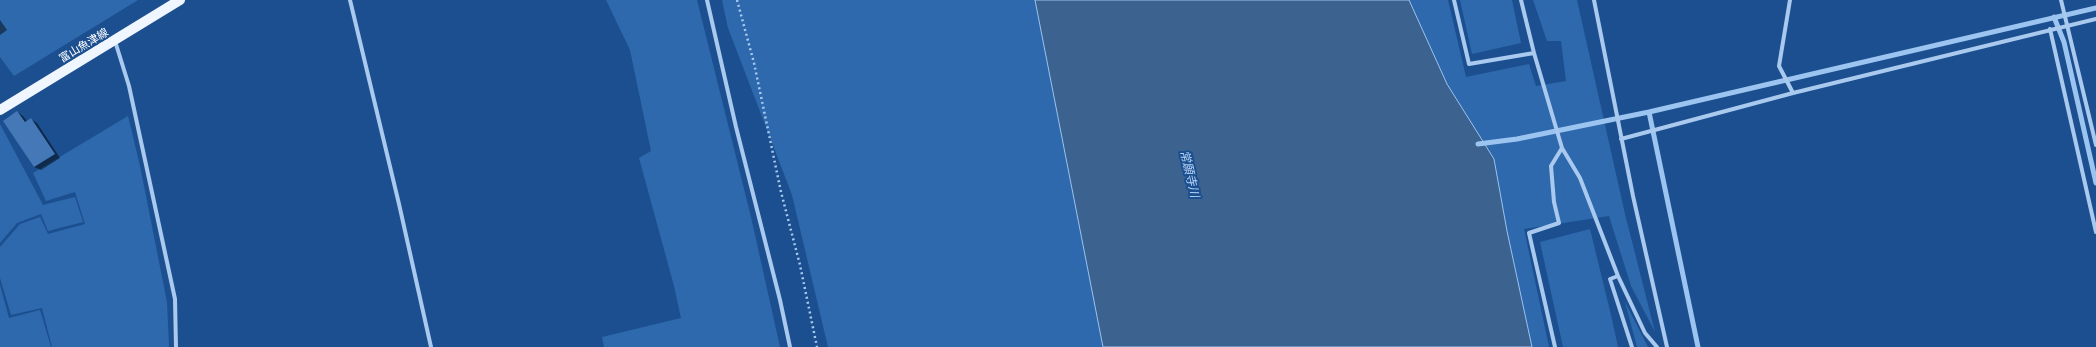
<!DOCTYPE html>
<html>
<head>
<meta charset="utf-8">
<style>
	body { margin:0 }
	canvas { display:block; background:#1b4f8f }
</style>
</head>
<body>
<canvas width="2096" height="347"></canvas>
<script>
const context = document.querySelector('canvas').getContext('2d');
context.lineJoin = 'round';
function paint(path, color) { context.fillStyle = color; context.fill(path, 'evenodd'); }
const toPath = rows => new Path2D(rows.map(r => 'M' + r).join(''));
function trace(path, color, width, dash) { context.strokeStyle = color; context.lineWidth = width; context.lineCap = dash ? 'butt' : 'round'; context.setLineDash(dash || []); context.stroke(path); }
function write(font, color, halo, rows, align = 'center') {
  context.font = font + ' Arial,"Noto Sans JP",sans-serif'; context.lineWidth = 4; context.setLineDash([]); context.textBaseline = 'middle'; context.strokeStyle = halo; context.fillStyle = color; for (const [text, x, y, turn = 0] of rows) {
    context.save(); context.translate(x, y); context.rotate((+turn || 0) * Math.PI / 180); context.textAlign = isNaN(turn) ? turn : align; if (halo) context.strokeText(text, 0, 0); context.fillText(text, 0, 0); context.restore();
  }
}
paint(toPath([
	[0,0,138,0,14,76,0,57],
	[606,0,697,0,751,217,780,347,604,347,602,337,681,318,674,286,639,158,651,151,630,50],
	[722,0,1035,0,1103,347,828,347,792,195,728,28],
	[1409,0,1448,0,1466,77,1529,64,1536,86,1566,81,1561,41,1547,41,1533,0,1577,0,1625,214,1655,332,1631,286,1609,216,1524,229,1549,347,1532,347,1507,231,1494,159,1447,84],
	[1460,0,1512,0,1521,43,1472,54],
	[128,116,140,166,167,302,169,347,52,347,42,308,11,315,0,278,0,247,20,224,40,217,48,234,85,224,75,192,46,201,33,173],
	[0,124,43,205,75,197,83,222,48,231,41,214,17,223,0,243],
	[1590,229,1611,315,1618,347,1563,347,1540,242],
	[0,285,9,318,40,310,51,347,0,347],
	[1625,302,1648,347,1637,347]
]), '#2e69ad');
const water = toPath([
	[1035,0,1409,0,1447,84,1494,159,1507,231,1532,347,1103,347,1035,0]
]);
paint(water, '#3c6290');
trace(water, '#9cc4f0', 1);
paint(toPath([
	[0,20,7,30,0,35],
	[17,112,23,116,27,121,31,119,37,123,60,158,41,170,34,167]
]), '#0007');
trace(toPath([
	[2054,17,2064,42,2096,183],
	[1649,112,1698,347],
	[1478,144,1517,139,1649,112,2096,8]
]), '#9cc4f0', 5);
paint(toPath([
	[17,111,25,122,31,118,55,154,34,167,3,121]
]), '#4478b7');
trace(toPath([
	[737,0,754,63,781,192,800,265,817,347]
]), '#a9c9ee', 2.5, [2, 3]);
trace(toPath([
	[350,0,399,204,431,347],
	[707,0,736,127,780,300,790,347],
	[1454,0,1469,64,1534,53,1521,0],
	[1594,0,1633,196,1667,347],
	[1790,0,1779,66,1793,93],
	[2061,0,2096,145],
	[2050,29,2096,232],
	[115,41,129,86,175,299,176,347],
	[1534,53,1562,148,1551,166,1554,202,1559,223,1529,233,1555,347],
	[1621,139,1793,93,2096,19],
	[1562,148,1580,178,1618,276],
	[1632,347,1610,279,1618,276,1645,333,1657,347]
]), '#a9c9ee', 4);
trace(toPath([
	[0,110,180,0]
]), '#f0f6ff', 10);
write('11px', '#fff', '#1b4f8f', [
	["富山魚津線",84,46,-31]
]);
write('italic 12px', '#b5d3f5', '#1b4f8f', [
	["常願寺川",1189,174,77]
]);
</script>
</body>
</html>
